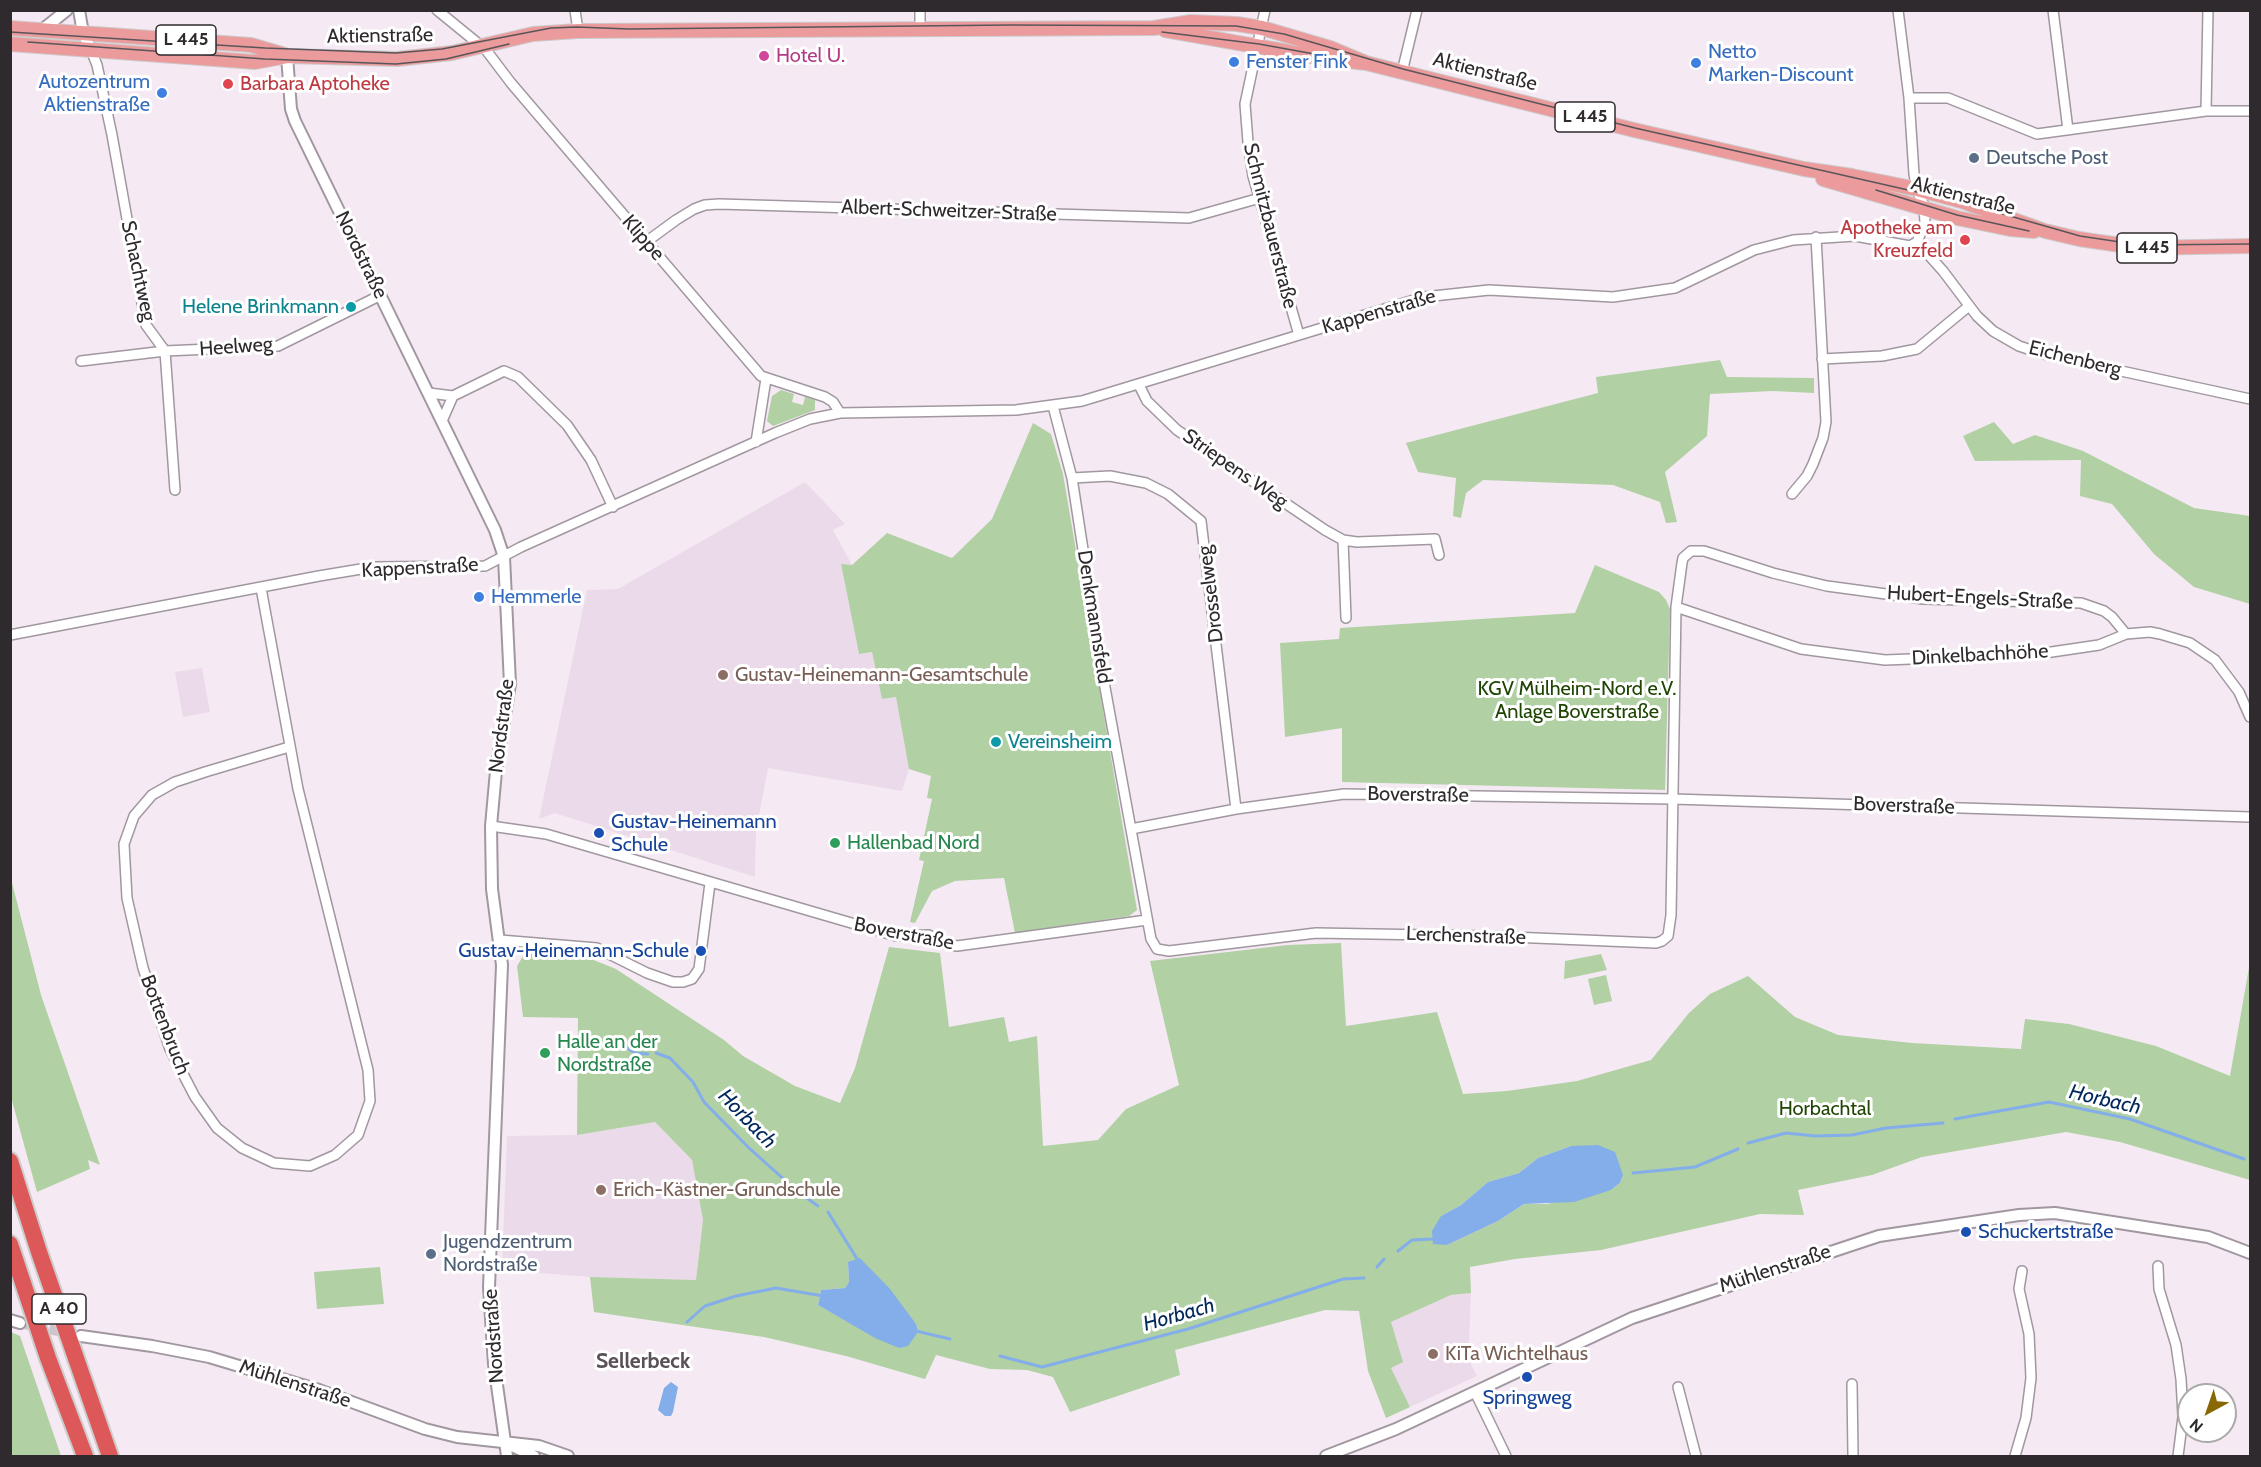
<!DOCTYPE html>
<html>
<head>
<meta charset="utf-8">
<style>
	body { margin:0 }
	#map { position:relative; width:2261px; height:1467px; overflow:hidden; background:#f5eaf4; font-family:Cabin,sans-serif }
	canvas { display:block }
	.frame { position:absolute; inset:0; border:12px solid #2e2a2e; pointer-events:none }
	.north { position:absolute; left:2177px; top:1383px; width:60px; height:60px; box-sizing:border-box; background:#fff; border:2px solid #abaaab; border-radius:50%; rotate:220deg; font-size:16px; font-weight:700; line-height:24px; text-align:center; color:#2e2a2e }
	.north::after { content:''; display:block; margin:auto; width:21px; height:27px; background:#876804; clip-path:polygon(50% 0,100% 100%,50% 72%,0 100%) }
</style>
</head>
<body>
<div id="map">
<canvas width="2261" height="1467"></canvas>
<div class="frame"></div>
<div class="north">N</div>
</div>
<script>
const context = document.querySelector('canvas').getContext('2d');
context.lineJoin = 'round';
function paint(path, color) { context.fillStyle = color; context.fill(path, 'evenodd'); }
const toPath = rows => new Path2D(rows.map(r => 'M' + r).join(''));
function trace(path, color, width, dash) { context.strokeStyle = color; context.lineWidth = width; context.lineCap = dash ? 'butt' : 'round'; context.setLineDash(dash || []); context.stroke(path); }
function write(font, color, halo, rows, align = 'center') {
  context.font = font + ' Cabin,sans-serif'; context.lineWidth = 6; context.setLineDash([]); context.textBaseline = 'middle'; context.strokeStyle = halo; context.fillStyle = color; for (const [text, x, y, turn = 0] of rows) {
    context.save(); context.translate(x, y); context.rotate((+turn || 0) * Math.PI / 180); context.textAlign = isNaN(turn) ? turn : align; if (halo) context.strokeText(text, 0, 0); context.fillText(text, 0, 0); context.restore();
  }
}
paint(toPath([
	[805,482,845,524,833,530,852,565,841,564,859,654,872,652,882,699,896,697,909,769,902,791,768,768,756,831,755,877,555,813,539,819,587,590,618,589],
	[202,668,210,712,183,717,175,672],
	[655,1122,692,1160,703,1220,696,1280,590,1277,502,1270,507,1136,577,1135],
	[1471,1293,1469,1343,1462,1346,1477,1376,1410,1407,1391,1368,1391,1322,1451,1295]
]), '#ebdae9');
paint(toPath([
	[1720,360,1727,377,1814,378,1814,393,1773,391,1710,394,1707,436,1665,472,1677,522,1666,523,1660,502,1613,485,1483,480,1466,493,1461,518,1453,516,1456,478,1418,472,1406,443,1598,393,1596,377],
	[781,390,794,394,792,402,803,405,805,397,815,400,815,410,773,426,767,421,772,396],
	[1994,422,2013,444,2035,435,2083,451,2194,508,2250,516,2250,604,2194,587,2154,554,2112,504,2080,496,2081,460,1975,461,1963,436],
	[1033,423,1051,434,1063,474,1137,910,1129,916,1015,933,1004,878,955,881,932,891,915,923,910,922,924,861,919,860,932,799,927,798,931,776,909,769,896,697,882,699,872,652,859,654,841,564,852,565,887,533,952,558,992,519],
	[1595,565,1659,592,1666,600,1670,609,1665,790,1342,782,1342,728,1285,737,1280,643,1339,639,1340,628,1575,613],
	[10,875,41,995,100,1165,88,1160,90,1169,37,1192,11,1097],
	[1341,943,1346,1026,1437,1012,1463,1094,1507,1091,1577,1081,1651,1060,1689,1013,1710,994,1748,976,1795,1017,1838,1035,1912,1043,2021,1049,2025,1019,2069,1024,2156,1046,2230,1076,2250,962,2250,1180,2120,1142,2066,1132,1922,1157,1872,1175,1798,1190,1804,1215,1760,1214,1601,1250,1515,1259,1470,1267,1471,1293,1451,1295,1391,1322,1403,1362,1391,1368,1410,1407,1386,1418,1368,1371,1359,1311,1325,1310,1175,1350,1180,1375,1070,1412,1053,1377,1027,1370,990,1369,936,1355,925,1379,846,1356,764,1337,594,1312,590,1277,696,1280,703,1220,692,1160,655,1122,577,1135,578,1018,523,1017,517,966,525,953,571,951,616,969,724,1040,743,1056,795,1086,840,1103,855,1068,889,947,940,953,949,1027,1004,1017,1009,1042,1037,1036,1043,1146,1098,1140,1126,1109,1179,1085,1150,961,1288,945],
	[1571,1146,1623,1175,1620,1183,1611,1190,1547,1204,1524,1204,1498,1221,1447,1245,1441,1216,1461,1205,1488,1182,1519,1173,1538,1158],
	[848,1262,907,1314,916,1324,848,1322,818,1305,821,1290,845,1288,849,1282],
	[1601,954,1607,970,1564,979,1565,961],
	[1606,975,1612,1001,1594,1005,1588,979],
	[380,1267,384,1304,317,1309,314,1272],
	[11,1332,20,1336,61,1456,11,1456]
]), '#b1d0a3');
paint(toPath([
	[1598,1145,1615,1152,1623,1175,1620,1183,1611,1190,1574,1202,1524,1204,1498,1221,1447,1245,1433,1244,1432,1231,1441,1216,1461,1205,1488,1182,1519,1173,1538,1158,1571,1146],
	[860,1258,890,1289,916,1324,918,1332,908,1346,899,1348,875,1338,818,1305,821,1290,845,1288,849,1282,848,1262],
	[671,1382,678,1387,673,1412,671,1416,665,1416,658,1410,664,1388]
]), '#83aee9');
trace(toPath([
	[618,1042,635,1053,648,1054],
	[656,1053,670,1058,693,1082,704,1102,748,1147,798,1192,818,1206],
	[1955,1119,2049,1102,2130,1119,2244,1159],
	[1748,1143,1786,1133,1815,1136,1852,1135,1886,1128,1943,1123],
	[1633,1173,1695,1167,1738,1149],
	[828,1212,859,1262],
	[1398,1251,1412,1240,1433,1239],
	[1377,1267,1384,1259],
	[687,1322,705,1306,736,1296,776,1288,823,1296],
	[916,1331,950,1339],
	[1000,1356,1042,1367,1188,1329,1343,1279,1364,1278]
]), '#83aee9', 3);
trace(toPath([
	[20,1323,72,1334]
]), '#cdc4cc', 10, [10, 5]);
const minor = toPath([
	[437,10,486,50,511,83,761,376,825,397,833,402,840,413],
	[575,10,578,31],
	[920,10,920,29],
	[1265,10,1245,104,1248,142,1253,176,1299,335],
	[1898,10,1909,98,1914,174,1917,191,1924,205,1925,223,1917,242],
	[2053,10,2068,130],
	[91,50,97,65,112,135,146,325,165,351,175,490],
	[1402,72,1417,10],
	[1909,98,1948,98,2037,134,2206,111,2250,111],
	[2206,111,2208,10],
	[646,242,676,220,694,209,705,205,719,204,1189,218,1260,198],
	[1917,242,1943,271,1977,316,1993,331,2019,346,2043,354,2250,399],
	[1822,359,1882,356,1917,349,1969,306],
	[81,361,165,351,278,346,381,295],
	[1139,385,1147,401,1177,430,1325,530,1343,540,1357,542,1435,539,1439,555],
	[429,393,453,396,504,371,518,377,567,425,591,460,613,507],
	[1053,406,1072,478,1100,660,1151,939,1157,949,1169,951,1316,933,1487,936,1656,943,1662,941,1668,936,1671,915,1676,607,1682,563,1683,558,1691,551,1704,551,1773,573,1827,586,1923,599,2081,603,2104,611,2112,617,2126,634],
	[442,421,453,396],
	[756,442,766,379],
	[1072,478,1110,476,1146,483,1168,494,1201,521,1236,809],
	[1792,494,1807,476,1813,464,1823,438,1826,422,1816,237],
	[1343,540,1346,618],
	[261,588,298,789,368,1070,370,1101,358,1135,335,1155,310,1166,274,1163,242,1148,217,1128,195,1097,170,1049,143,968,127,898,124,844,134,816,152,795,175,782,205,772,289,747],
	[1676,607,1801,649,1885,660,2038,654,2099,645,2126,634,2150,632,2160,634,2190,643,2215,660,2239,692,2250,717],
	[10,635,319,576,373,567,485,566,521,547,775,433,810,419,840,413,1016,410,1082,401,1424,297,1489,290,1613,297,1675,288,1754,250,1793,240,1855,236,1910,246,1917,242],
	[491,826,546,834,896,936,929,935,942,943,957,946,1147,920],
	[1131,829,1236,809,1344,794,1673,799,2250,817],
	[500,940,597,948,647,973,673,982,683,982,692,979,699,969,710,883],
	[2158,1266,2159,1289,2176,1345,2181,1379,2183,1417,2178,1456],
	[1852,1384,1853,1456],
	[1678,1387,1696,1456],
	[1475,1392,1506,1456],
	[2015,1456,2026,1418,2031,1378,2029,1334,2019,1289,2022,1271]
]);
const tertiary = toPath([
	[79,10,83,33,91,50],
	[42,30,67,10],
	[287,56,291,109,295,121,495,530,504,557,510,684,496,771,491,826,492,889,502,965,489,1287,494,1364,507,1456],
	[10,1320,20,1323],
	[81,1336,152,1346,209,1357,319,1390,425,1429,457,1437,539,1446,568,1456],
	[514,1447,534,1456],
	[1326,1456,1396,1429,1632,1318,1879,1236,2019,1215,2055,1213,2208,1237,2250,1253]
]);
const primary = toPath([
	[10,28,251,45,285,55],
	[1165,30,1323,58,1366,63,1634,130,1804,169,1852,176,1917,189,1961,201,2045,231,2079,239,2141,248,2250,246],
	[10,44,255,62,287,56,397,59,452,53,533,34,578,31,1154,28,1191,22,1237,24,1262,28,1330,48,1366,63],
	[1823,179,1957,218,2010,229,2034,231]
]);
const motorway = toPath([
	[10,1161,39,1252,110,1456],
	[10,1244,48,1358,85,1456]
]);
trace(minor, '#a197a0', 12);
trace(tertiary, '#a197a0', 14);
trace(primary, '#cdcccd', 16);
trace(motorway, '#cdcccd', 20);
trace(minor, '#fff', 9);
trace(tertiary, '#fff', 10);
trace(primary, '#eb9b9b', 14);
trace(motorway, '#dd5959', 16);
trace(toPath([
	[10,32,265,48,396,53,442,49,551,28,577,27,629,29,1010,25,1236,26,1284,34,1403,69,1635,128,1961,202,2080,236,2140,245,2250,244],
	[1162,32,1259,44,1342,59],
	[28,42,265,59,396,64,446,59,509,44],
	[1876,190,1957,215,2029,231]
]), '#5a555a', 1.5);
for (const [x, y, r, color] of [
	[764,56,6,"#d1479c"],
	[1234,62,6,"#3f7fe0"],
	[1696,63,6,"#3f7fe0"],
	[228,84,6,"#e0444e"],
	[162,93,6,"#3f7fe0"],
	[1974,158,6,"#5c6f8a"],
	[1965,240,6,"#e0444e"],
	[351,307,6,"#0f9aa8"],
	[479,597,6,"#3f7fe0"],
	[723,675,6,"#8d6e63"],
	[996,742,6,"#0f9aa8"],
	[599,833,6,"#1a4fb4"],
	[835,843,6,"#2e9e5b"],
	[701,951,6,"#1a4fb4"],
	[545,1053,6,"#2e9e5b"],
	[601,1190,6,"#8d6e63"],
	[1966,1232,6,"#1a4fb4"],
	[431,1254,6,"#5c6f8a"],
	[1433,1354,6,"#8d6e63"],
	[1527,1377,6,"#1a4fb4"]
]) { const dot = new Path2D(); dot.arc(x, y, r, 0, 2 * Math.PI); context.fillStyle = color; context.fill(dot); trace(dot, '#fff', 2); }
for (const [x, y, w] of [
	[186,40,60],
	[1585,117,60],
	[2147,248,60],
	[59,1309,54]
]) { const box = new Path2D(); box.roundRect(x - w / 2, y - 15, w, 30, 4.5); context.fillStyle = '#fff'; context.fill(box); trace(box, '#2e2a2e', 1.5); }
write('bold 18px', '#2e2a2e', null, [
	["L 445",186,40],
	["L 445",1585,117],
	["L 445",2147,248],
	["A 40",59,1309]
]);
write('20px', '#2e2a2e', '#fff', [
	["Aktienstraße",380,36,-1],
	["Aktienstraße",1485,72,14],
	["Aktienstraße",1963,196,14],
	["Albert-Schweitzer-Straße",949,211,2],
	["Schmitzbauerstraße",1270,226,76],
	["Klippe",643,238,49],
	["Nordstraße",361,255,64],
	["Schachtweg",138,271,78],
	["Kappenstraße",1379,312,-16],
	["Heelweg",236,347,-4],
	["Eichenberg",2075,359,14],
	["Striepens Weg",1235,469,35],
	["Kappenstraße",420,568,-3],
	["Drosselweg",1211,594,-97],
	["Hubert-Engels-Straße",1980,598,3],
	["Denkmannsfeld",1094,617,81],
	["Dinkelbachhöhe",1980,655,-3],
	["Nordstraße",502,726,-83],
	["Boverstraße",1418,795,1],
	["Boverstraße",1904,806,2],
	["Boverstraße",904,934,11],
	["Lerchenstraße",1466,936,2],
	["Bottenbruch",165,1025,69],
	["Mühlenstraße",1775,1269,-18],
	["Nordstraße",494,1336,-94],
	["Mühlenstraße",295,1384,18]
]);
write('20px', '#366cbe', '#fff', [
	["Netto",1708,52],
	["Marken-Discount",1708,75],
	["Fenster Fink",1246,62],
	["Autozentrum",150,82,"right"],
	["Aktienstraße",150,105,"right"],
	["Hemmerle",491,597]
], 'left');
write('20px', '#b23c85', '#fff', [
	["Hotel U.",776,56]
], 'left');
write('20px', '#be3a42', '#fff', [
	["Barbara Aptoheke",240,84],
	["Apotheke am",1953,228,"right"],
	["Kreuzfeld",1953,251,"right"]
], 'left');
write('20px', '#4e5e75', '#fff', [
	["Deutsche Post",1986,158],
	["Jugendzentrum",443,1242],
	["Nordstraße",443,1265]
], 'left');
write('20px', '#0d838f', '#fff', [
	["Helene Brinkmann",339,307],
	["Vereinsheim",1008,742,"left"]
], 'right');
write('20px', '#785e54', '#fff', [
	["Gustav-Heinemann-Gesamtschule",735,675],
	["Erich-Kästner-Grundschule",613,1190],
	["KiTa Wichtelhaus",1445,1354]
], 'left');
write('20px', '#1e4502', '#fff', [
	["KGV Mülheim-Nord e.V.",1577,689],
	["Anlage Boverstraße",1577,712],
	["Horbachtal",1825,1109]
]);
write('20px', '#164399', '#fff', [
	["Gustav-Heinemann",611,822],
	["Schule",611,845],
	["Gustav-Heinemann-Schule",689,951,"right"],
	["Schuckertstraße",1978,1232],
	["Springweg",1527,1398,"center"]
], 'left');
write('20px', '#27864d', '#fff', [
	["Hallenbad Nord",847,843],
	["Halle an der",557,1042],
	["Nordstraße",557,1065]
], 'left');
write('italic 21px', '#00285b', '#fff', [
	["Horbach",2105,1100,13],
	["Horbach",747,1119,46],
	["Horbach",1179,1315,-16]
]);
write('bold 21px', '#595058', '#fff', [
	["Sellerbeck",643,1362]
]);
</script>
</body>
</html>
